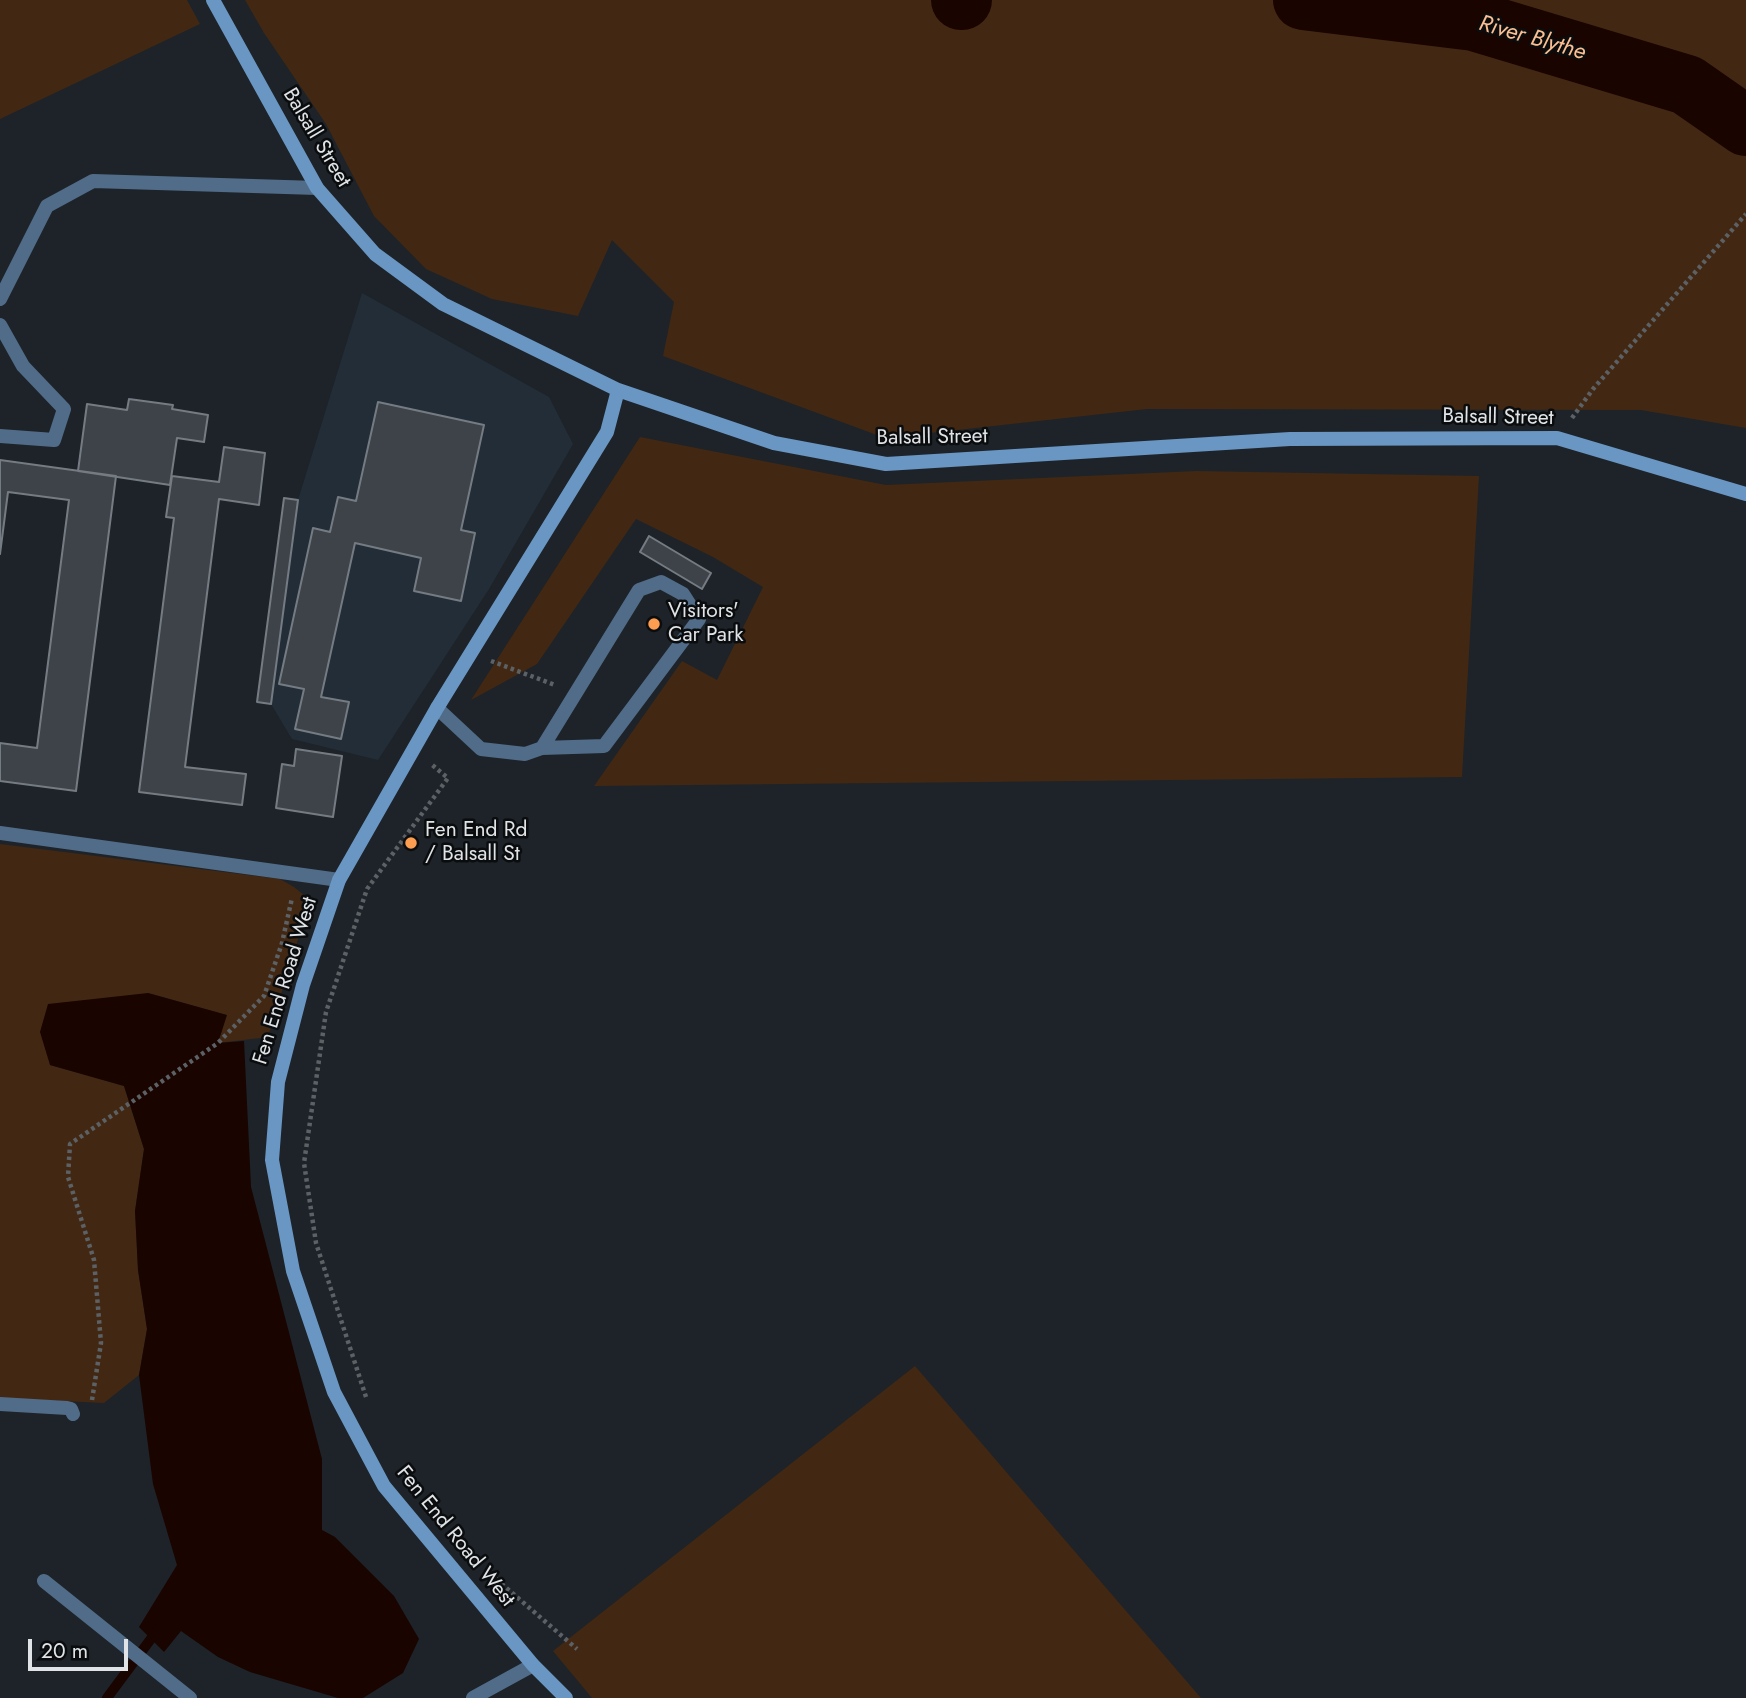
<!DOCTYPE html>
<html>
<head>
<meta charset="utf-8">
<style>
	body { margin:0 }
	#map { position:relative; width:1746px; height:1698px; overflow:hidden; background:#1d2328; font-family:Jost,sans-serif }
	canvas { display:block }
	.scale { position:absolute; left:28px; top:1639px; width:100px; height:32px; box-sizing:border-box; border:4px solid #e0e4e7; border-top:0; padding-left:9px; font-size:21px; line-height:24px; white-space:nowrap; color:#e0e4e7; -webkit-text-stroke:5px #0a0c0e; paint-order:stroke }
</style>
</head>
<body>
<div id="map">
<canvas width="1746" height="1698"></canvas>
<div class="scale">20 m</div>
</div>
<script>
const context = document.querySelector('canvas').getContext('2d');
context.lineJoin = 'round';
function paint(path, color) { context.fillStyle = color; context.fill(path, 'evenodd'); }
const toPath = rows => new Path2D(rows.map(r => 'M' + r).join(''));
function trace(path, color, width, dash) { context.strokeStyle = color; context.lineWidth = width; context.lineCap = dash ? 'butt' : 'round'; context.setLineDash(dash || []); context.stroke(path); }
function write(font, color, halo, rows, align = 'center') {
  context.font = font + ' Jost,sans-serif'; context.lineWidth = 5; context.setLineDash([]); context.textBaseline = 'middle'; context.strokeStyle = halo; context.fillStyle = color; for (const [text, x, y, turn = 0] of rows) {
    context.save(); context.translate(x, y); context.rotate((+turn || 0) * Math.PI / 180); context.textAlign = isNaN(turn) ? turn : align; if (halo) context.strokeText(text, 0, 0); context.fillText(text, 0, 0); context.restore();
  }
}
paint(toPath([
	[362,293,549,397,573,444,489,589,378,760,292,739,271,704,298,500]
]), '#232d37');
paint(toPath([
	[0,0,187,0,200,24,0,119],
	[245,0,1746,0,1746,428,1641,410,1147,409,885,438,663,356,674,302,612,240,578,316,492,299,426,269,374,216,326,124,264,33],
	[640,437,886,485,1196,471,1479,476,1462,777,594,786,682,661,717,680,763,587,713,557,636,519,537,664,471,700],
	[0,844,280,879,294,887,310,900,268,1037,218,1043,226,1015,148,993,50,1065,124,1086,144,1149,135,1211,138,1270,147,1329,139,1375,104,1403,0,1398],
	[915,1366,1201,1698,592,1698,553,1651]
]), '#422813');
paint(toPath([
	[148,993,227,1015,218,1043,244,1041,251,1187,322,1459,322,1530,335,1537,394,1596,419,1639,403,1673,363,1698,338,1698,250,1672,218,1657,181,1631,164,1652,139,1627,177,1565,153,1484,139,1375,147,1329,138,1270,135,1211,144,1149,124,1086,50,1065,40,1032,48,1004]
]), '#190400');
trace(toPath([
	[107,1698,159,1628]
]), '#190400', 10);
trace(toPath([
	[961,0,962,0],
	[1303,0,1474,21,1687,85,1746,126]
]), '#190400', 60);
const building = toPath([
	[129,399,173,405,172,409,208,415,204,442,177,438,170,485,78,471,87,404,127,410,129,399],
	[378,402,484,425,461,530,475,533,461,601,414,591,421,558,355,543,321,697,349,702,341,739,295,729,304,689,279,684,313,528,330,532,338,497,356,501,378,402],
	[224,447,265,453,259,505,219,499,185,767,246,774,242,805,139,792,174,518,166,517,172,476,219,482,224,447],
	[0,460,116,476,76,791,0,781,0,743,37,748,69,500,8,492,0,554,0,460],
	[284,498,298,500,271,704,257,702,284,498],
	[649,536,711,573,702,589,640,552,649,536],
	[296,749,342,756,333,817,276,808,282,764,294,766,296,749]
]);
paint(building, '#3d4348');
trace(building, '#757b82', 2);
trace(toPath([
	[1572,418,1593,389,1746,214],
	[491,661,555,685],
	[366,1397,316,1243,304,1163,326,1012,367,889,448,778,431,764],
	[92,1400,101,1343,94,1260,68,1177,70,1144,218,1043,264,996,282,943,292,898],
	[496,1579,577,1649]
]), '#5c6166', 4.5, [3.5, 3.5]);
trace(toPath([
	[0,299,47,206,93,181,317,188],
	[0,325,23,366,64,409,54,440,0,436],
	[437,708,481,749,525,754,542,748,604,746,699,619,683,594,661,582,639,590,542,748],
	[0,833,339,880],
	[0,1404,67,1408,71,1409,73,1414],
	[44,1581,190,1698],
	[473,1698,533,1665]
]), '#516c88', 14);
trace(toPath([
	[213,0,317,188,375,254,443,304,618,390,774,443,886,464,1290,439,1557,438,1746,494],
	[566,1698,533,1665,384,1486,334,1392,293,1271,272,1160,278,1082,303,985,339,880,437,708,607,432,618,390]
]), '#6996c3', 14);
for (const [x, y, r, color] of [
	[654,624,7,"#fb9e51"],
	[411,843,7,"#fb9e51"]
]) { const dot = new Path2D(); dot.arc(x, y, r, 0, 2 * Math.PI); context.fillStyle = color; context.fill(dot); trace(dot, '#0a0c0e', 2.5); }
write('21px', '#e0e4e7', '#0a0c0e', [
	["Balsall Street",316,138,59],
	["Balsall Street",1498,418,1],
	["Balsall Street",932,438,-1],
	["Fen End Road West",286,981,-73],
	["Fen End Road West",455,1537,51]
]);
write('21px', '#e0e4e7', '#0a0c0e', [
	["Visitors'",668,612],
	["Car Park",668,636],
	["Fen End Rd",425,831],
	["/ Balsall St",425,855]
], 'left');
write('italic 23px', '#fbbf92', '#0a0c0e', [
	["River Blythe",1532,39,16]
]);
</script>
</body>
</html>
